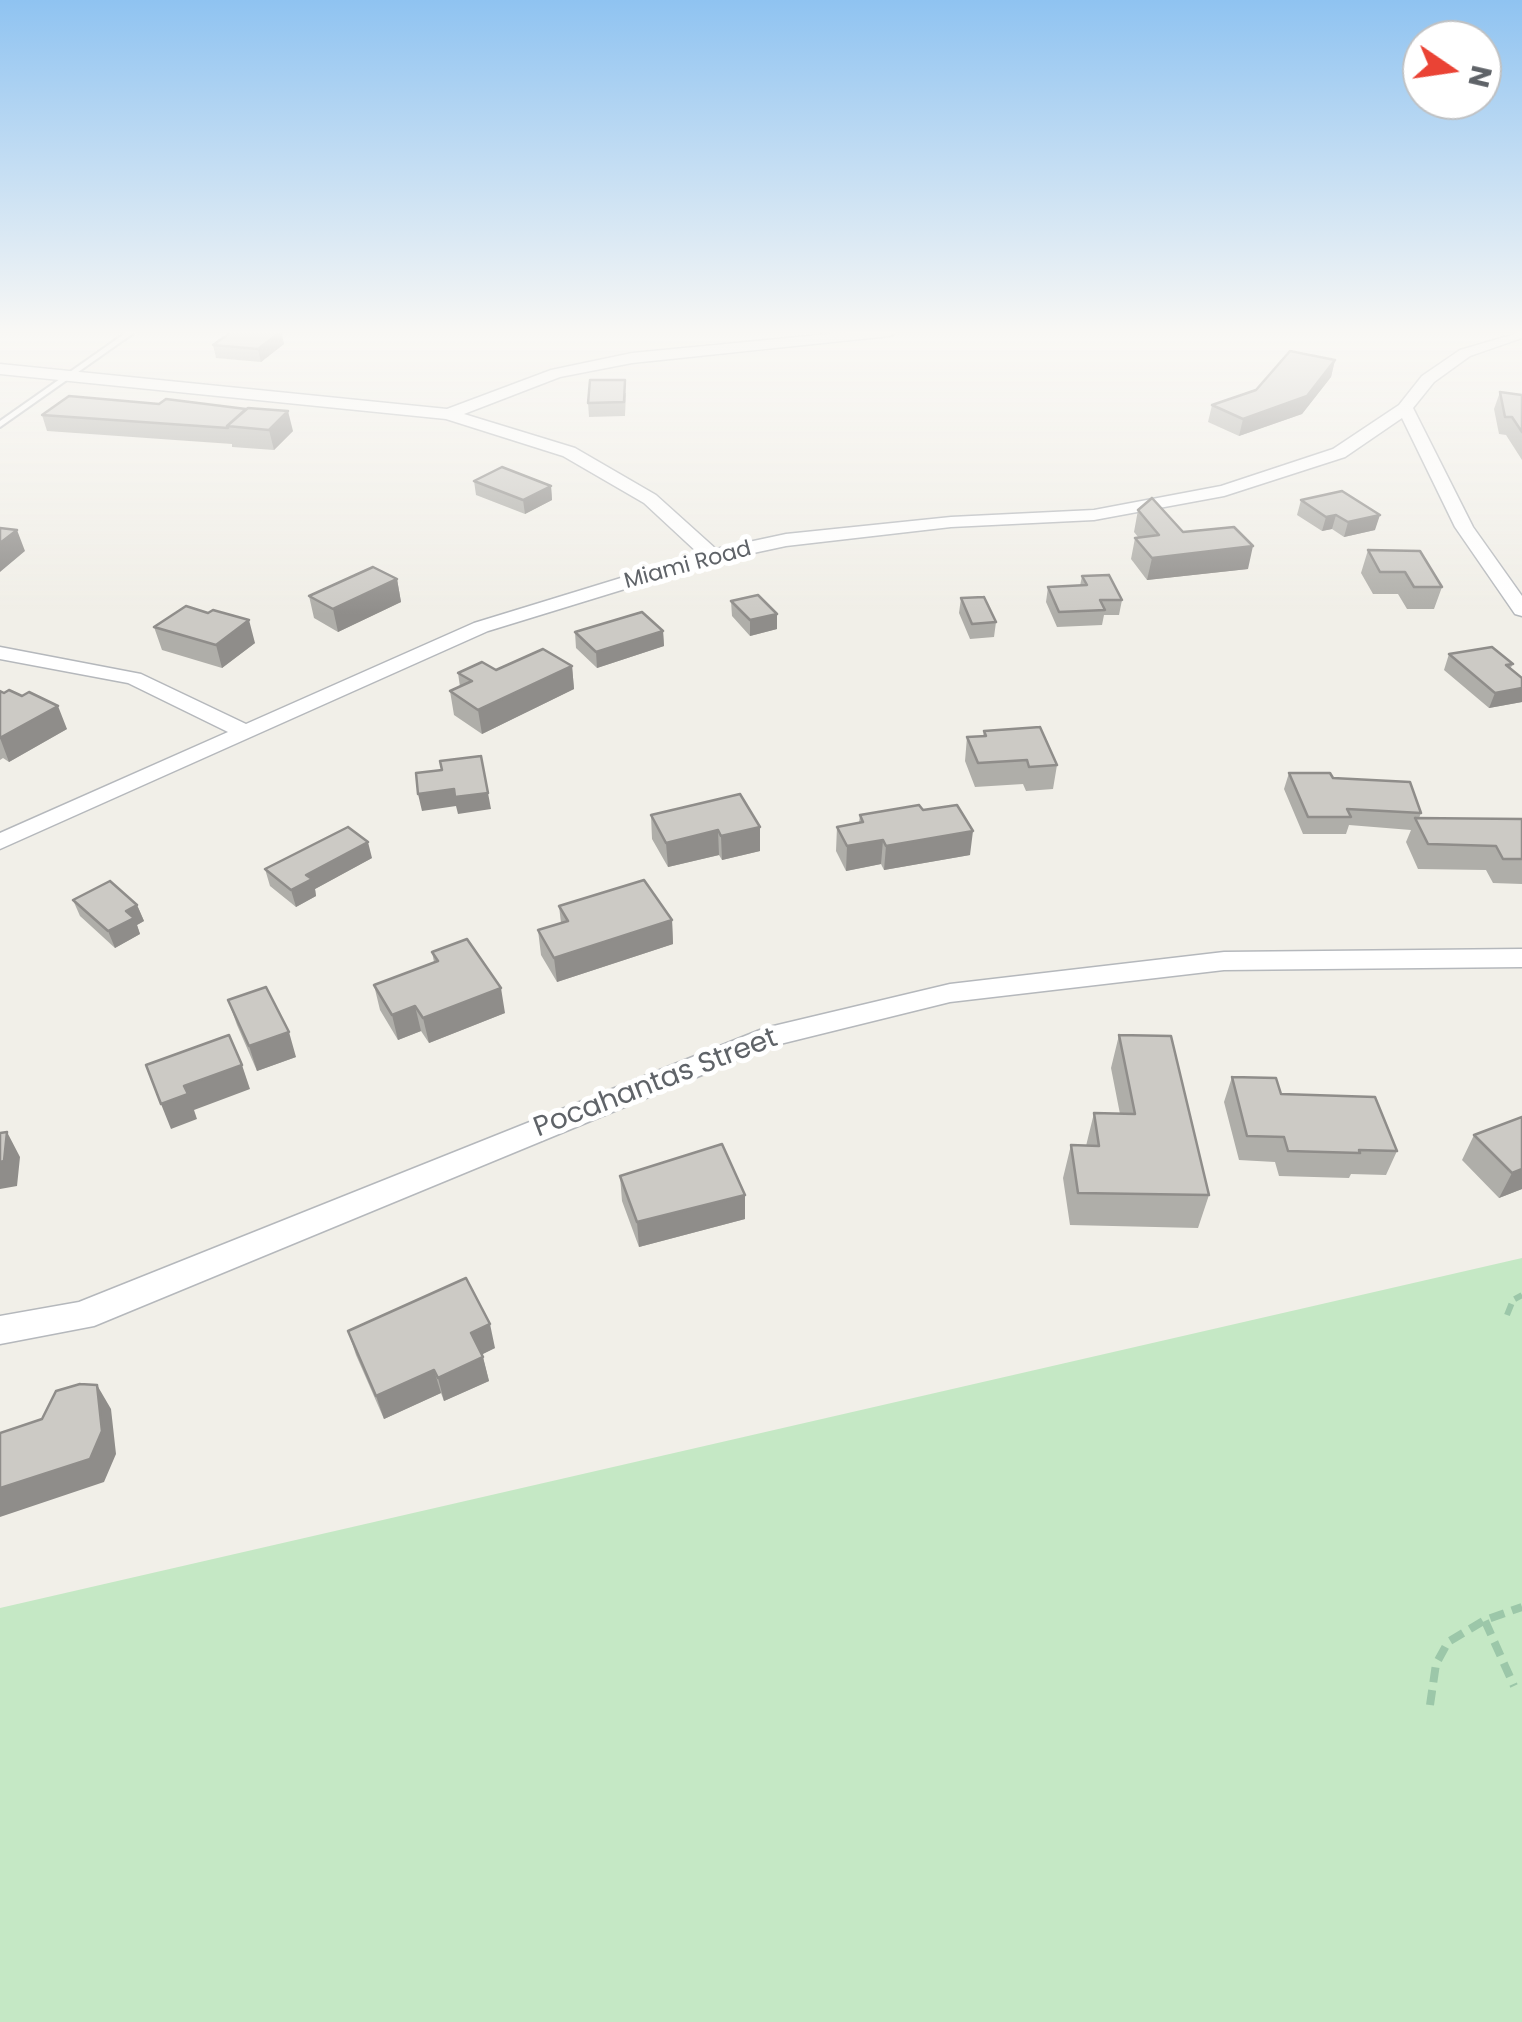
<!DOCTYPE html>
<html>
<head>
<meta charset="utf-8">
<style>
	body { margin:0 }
	#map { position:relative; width:1522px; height:2022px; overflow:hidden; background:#f1efe8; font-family:Poppins,sans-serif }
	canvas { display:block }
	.north { position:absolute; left:1402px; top:20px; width:100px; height:100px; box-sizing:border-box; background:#fff; border:2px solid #bfc1c3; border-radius:50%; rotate:103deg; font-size:28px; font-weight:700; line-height:40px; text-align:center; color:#5f6368 }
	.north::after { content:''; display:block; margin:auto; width:35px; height:45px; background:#ea4335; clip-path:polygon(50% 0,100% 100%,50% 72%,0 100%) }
</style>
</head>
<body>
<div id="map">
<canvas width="1522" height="2022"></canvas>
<div class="north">N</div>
</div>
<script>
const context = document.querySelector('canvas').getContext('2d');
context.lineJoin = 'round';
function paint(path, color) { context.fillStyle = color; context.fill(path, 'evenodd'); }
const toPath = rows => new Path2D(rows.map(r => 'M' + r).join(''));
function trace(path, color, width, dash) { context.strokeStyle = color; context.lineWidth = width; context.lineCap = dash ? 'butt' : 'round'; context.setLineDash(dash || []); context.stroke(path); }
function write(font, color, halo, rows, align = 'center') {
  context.font = font + ' Poppins,sans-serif'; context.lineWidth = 10; context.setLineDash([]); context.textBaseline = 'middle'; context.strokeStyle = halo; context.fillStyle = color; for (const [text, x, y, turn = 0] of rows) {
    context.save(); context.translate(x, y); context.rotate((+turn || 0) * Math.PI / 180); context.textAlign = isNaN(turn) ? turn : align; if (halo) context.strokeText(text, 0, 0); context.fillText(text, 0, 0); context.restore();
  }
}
paint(toPath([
	[1522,1258,1522,2022,0,2022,0,1608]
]), '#c5e8c5');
const lane = toPath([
	[127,332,135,332,0,427,0,421,127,332]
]);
const street = toPath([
	[850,332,897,332,890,336,632,363,560,377,464,414,575,448,656,495,716,549,786,534,951,517,1094,510,1221,486,1333,449,1399,405,1422,376,1460,350,1522,332,1522,338,1470,356,1434,382,1413,408,1473,527,1522,596,1522,616,1515,614,1455,527,1402,418,1345,457,1224,496,1094,520,951,527,786,546,716,561,488,631,0,849,0,833,228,732,128,683,0,659,0,647,141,674,246,724,474,623,699,554,644,503,563,456,446,419,0,374,0,364,447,409,551,370,632,353,850,332],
	[1522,949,1522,967,1224,970,950,1002,772,1046,94,1326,0,1344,0,1316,79,1302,765,1028,950,984,1224,952,1522,949]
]);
trace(lane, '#b5b8bc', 4);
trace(street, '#b5b8bc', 3);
trace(toPath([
	[1507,1315,1513,1300,1522,1295]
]), '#9cc7a9', 6, [12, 6]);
trace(toPath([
	[1485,1621,1514,1686],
	[1430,1705,1436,1664,1448,1642,1485,1620,1522,1607]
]), '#9cc7a9', 8, [15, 8]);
paint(lane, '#fff');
paint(street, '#fff');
paint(toPath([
	[281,332,284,344,261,362,216,358,213,345],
	[1335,360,1331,377,1302,414,1239,436,1208,422,1212,405],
	[1500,392,1522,395,1522,460,1506,435,1499,434,1494,409],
	[626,393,625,416,589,417,588,403],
	[69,396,293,431,274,450,232,447,232,444,47,431,42,415],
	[474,481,551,486,552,500,525,514,476,495],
	[1301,500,1375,530,1344,537,1332,529,1322,531,1297,515],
	[1138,510,1183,532,1248,569,1147,580,1131,559,1135,538,1138,537,1134,532],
	[1368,550,1442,587,1434,609,1407,609,1398,594,1373,594,1361,573],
	[1082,576,1122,600,1119,615,1104,615,1102,625,1057,627,1046,602,1048,587,1080,586],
	[397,579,401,602,338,632,314,618,309,596],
	[961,598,996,622,994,637,970,639,959,613],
	[731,601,777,629,750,636,732,616],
	[208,613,255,643,222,668,162,650,154,627],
	[663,631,664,646,597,668,576,648,575,632],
	[1449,654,1513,664,1510,669,1522,678,1522,702,1489,708,1444,670],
	[572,666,574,689,482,734,454,715,450,691,460,687,458,673],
	[0,691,67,729,9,762,3,758,0,760],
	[984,731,1057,765,1053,789,1026,791,1023,784,975,787,965,761,967,737,983,736],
	[1289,773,1333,778,1421,813,1419,818,1522,819,1522,884,1493,883,1486,870,1418,869,1406,842,1411,830,1349,825,1346,834,1303,834,1284,789],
	[740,794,760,851,722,860,719,855,668,867,652,839,651,815],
	[923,810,970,855,884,870,881,864,846,871,836,851,837,827,859,823,860,815],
	[372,858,315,889,316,896,296,907,270,886,265,869],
	[73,900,137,905,144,921,137,925,140,934,115,948,80,916],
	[559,906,672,920,673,944,557,982,541,955,538,930,561,923],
	[432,952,505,1013,429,1043,421,1031,398,1040,380,1010,374,985,434,962],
	[228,1000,296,1057,257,1071,237,1025],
	[1119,1035,1209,1195,1198,1228,1070,1225,1063,1178,1071,1145,1086,1146,1094,1113,1120,1114,1111,1068],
	[1232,1077,1281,1094,1397,1151,1386,1175,1351,1174,1349,1178,1279,1176,1275,1162,1239,1160,1224,1102],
	[1522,1117,1522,1189,1499,1198,1462,1160,1474,1135],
	[620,1176,745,1195,745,1219,639,1247,622,1201],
	[348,1331,495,1348,482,1354,489,1381,444,1401,441,1393,384,1419,356,1355]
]), '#afaea9');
paint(toPath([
	[281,332,284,344,261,362,258,349],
	[1335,360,1331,377,1302,414,1239,436,1243,419],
	[288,411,293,431,274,450,269,430],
	[551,486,552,500,525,514,523,500],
	[1336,515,1332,529,1322,531,1326,517],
	[1380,515,1375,530,1344,537,1348,522],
	[17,530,25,551,0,572,0,543],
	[1253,546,1248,569,1147,580,1152,558],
	[397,579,401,602,338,632,333,609],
	[777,614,777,629,750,636,750,620],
	[249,620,255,643,222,668,216,645],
	[663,631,664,646,597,668,596,652],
	[572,666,574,689,482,734,478,710],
	[1522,688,1522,702,1489,708,1495,693],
	[58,706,67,729,9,762,0,738],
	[454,789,488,793,491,809,458,814,456,806,422,811,418,794],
	[760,827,760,851,722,860,721,836],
	[718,830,719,855,668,867,666,843],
	[973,831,970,855,884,870,886,846],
	[883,840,881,864,846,871,847,846],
	[368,842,372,858,315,889,316,896,296,907,291,890,306,875],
	[137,905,144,921,137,925,140,934,115,948,108,931,126,911],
	[672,920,673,944,557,982,554,958],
	[501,988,505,1013,429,1043,423,1018],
	[415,1006,421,1031,398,1040,392,1015],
	[289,1032,296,1057,257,1071,249,1046],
	[242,1065,250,1089,194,1110,197,1119,171,1129,161,1104,184,1086],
	[7,1132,20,1157,17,1186,0,1189,0,1162],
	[1522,1169,1522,1189,1499,1198,1512,1173],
	[745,1195,745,1219,639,1247,637,1222],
	[490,1324,495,1348,477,1357,471,1333],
	[483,1357,489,1381,444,1401,438,1378],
	[434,1370,441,1393,384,1419,376,1396],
	[97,1385,111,1409,116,1454,104,1482,0,1517,0,1488]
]), '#8f8d8a');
const building = toPath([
	[231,332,280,332,258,349,213,345,231,332],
	[1290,351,1335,360,1307,396,1243,419,1212,405,1256,390,1290,351],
	[590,380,625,380,624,402,588,403,590,380],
	[1500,392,1522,395,1522,432,1512,417,1505,417,1500,392],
	[69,396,159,404,166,399,246,409,227,426,228,428,42,415,69,396],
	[248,408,288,411,269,430,227,426,248,408],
	[502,467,551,486,523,500,474,481,502,467],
	[1342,491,1380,515,1348,522,1336,515,1326,517,1301,500,1342,491],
	[1152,498,1183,532,1234,527,1253,546,1152,558,1135,538,1159,535,1138,510,1152,498],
	[0,528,17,530,0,543,0,528],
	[1368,550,1420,551,1442,587,1414,587,1405,572,1380,572,1368,550],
	[373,567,397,579,333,609,309,596,373,567],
	[1109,575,1122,600,1100,600,1105,610,1059,612,1048,587,1087,585,1082,576,1109,575],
	[758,595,777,614,750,620,731,601,758,595],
	[984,597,996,622,972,624,961,598,984,597],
	[186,606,208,613,213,610,249,620,216,645,154,627,186,606],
	[642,612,663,631,596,652,575,632,642,612],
	[1492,647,1513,664,1506,665,1522,678,1522,688,1495,693,1449,654,1492,647],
	[543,649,572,666,478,710,450,691,472,681,458,673,482,662,496,670,543,649],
	[9,690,22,696,29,692,58,706,0,738,0,691,4,693,9,690],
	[1040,727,1057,765,1029,767,1027,760,978,763,967,737,986,736,984,731,1040,727],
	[481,756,488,793,455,797,454,789,418,794,416,773,442,770,440,761,481,756],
	[1289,773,1330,773,1333,778,1410,782,1421,813,1347,809,1351,817,1308,817,1289,773],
	[740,794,760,827,721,836,718,830,666,843,651,815,740,794],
	[919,805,923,810,957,805,973,831,886,846,883,840,847,846,837,827,863,822,860,815,919,805],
	[1415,818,1522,819,1522,859,1503,859,1496,846,1428,844,1415,818],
	[348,827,368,842,306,875,312,879,291,890,265,869,348,827],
	[644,880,672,920,554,958,538,930,568,921,559,906,644,880],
	[110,881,137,905,126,911,134,918,108,931,73,900,110,881],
	[467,939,501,988,423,1018,415,1006,392,1015,374,985,438,961,432,952,467,939],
	[266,987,289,1032,249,1046,228,1000,266,987],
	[229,1035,242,1065,184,1086,188,1094,161,1104,146,1065,229,1035],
	[1119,1035,1171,1036,1209,1195,1078,1193,1071,1145,1099,1146,1094,1113,1135,1114,1119,1035],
	[1232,1077,1276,1078,1281,1094,1375,1097,1397,1151,1359,1150,1360,1153,1288,1151,1284,1137,1247,1136,1232,1077],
	[1522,1117,1522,1169,1512,1173,1474,1135,1522,1117],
	[7,1132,4,1161,0,1162,0,1133,7,1132],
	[722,1144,745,1195,637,1222,620,1176,722,1144],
	[466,1278,490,1324,471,1333,483,1357,438,1378,434,1370,376,1396,348,1331,466,1278],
	[80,1384,97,1385,102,1431,90,1459,0,1488,0,1433,42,1419,56,1391,80,1384]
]);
paint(building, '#cccac5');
trace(building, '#8f8d8a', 2.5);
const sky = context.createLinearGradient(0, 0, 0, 615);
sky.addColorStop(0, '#8fc3f1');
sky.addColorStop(0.54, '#f9f8f5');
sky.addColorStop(1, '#f9f8f500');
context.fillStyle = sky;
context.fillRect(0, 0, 1522, 615);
write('22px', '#5f6368', '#fff', [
	["Miami Road",688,566,-15]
]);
write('28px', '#5f6368', '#fff', [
	["Pocahantas Street",656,1084,-21]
]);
</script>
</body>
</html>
